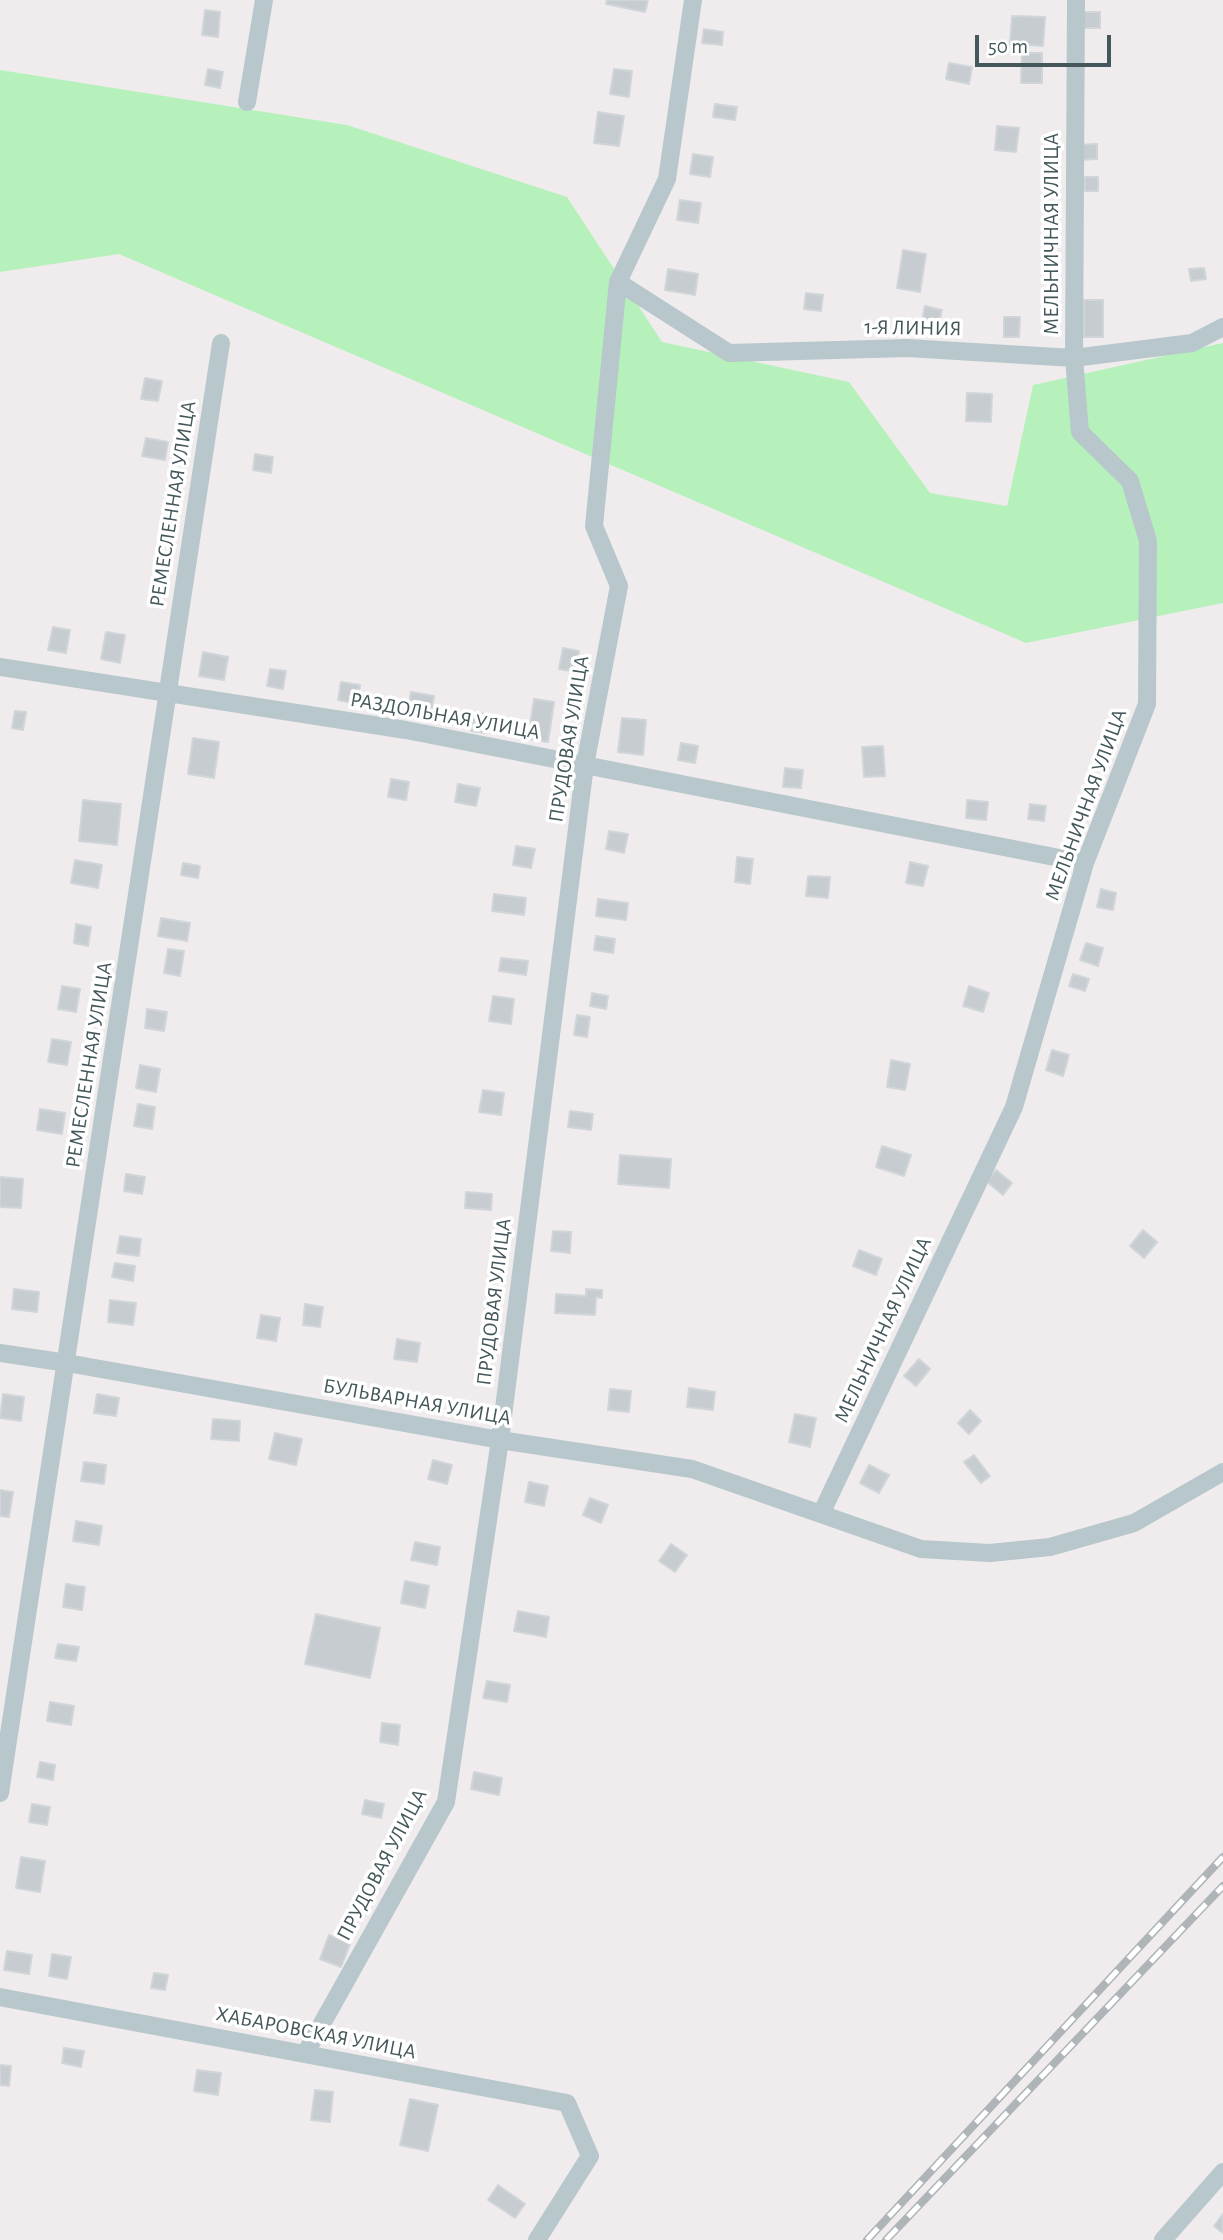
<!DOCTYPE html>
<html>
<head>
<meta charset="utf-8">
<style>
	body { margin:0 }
	#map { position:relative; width:1223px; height:2240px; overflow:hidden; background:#f0eced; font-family:"Alegreya Sans",sans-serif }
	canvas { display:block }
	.scale { position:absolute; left:975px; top:35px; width:136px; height:32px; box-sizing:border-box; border:4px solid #44575b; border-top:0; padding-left:9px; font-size:21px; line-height:24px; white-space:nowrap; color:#44575b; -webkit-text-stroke:5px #fff; paint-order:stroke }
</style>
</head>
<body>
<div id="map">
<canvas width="1223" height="2240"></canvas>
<div class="scale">50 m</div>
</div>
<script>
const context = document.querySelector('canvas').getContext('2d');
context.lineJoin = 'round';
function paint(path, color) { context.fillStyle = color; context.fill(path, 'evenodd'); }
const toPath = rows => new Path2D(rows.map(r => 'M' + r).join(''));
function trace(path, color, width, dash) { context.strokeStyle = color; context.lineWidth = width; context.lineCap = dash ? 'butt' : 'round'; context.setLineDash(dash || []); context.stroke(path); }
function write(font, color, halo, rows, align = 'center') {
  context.font = font + ' "Alegreya Sans",sans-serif'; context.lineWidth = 7; context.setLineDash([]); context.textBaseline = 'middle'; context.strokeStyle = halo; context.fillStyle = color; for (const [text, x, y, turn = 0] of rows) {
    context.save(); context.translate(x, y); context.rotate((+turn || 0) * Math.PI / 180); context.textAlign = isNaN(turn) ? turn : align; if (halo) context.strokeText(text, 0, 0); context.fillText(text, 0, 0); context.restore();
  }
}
paint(toPath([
	[0,70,347,125,567,197,662,342,849,382,930,493,1007,506,1033,385,1223,343,1223,603,1026,643,119,254,0,272]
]), '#b6f1bc');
const building = toPath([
	[607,0,648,0,645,12,606,4,607,0],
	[205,10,220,12,218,37,202,35,205,10],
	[1082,12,1100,12,1100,28,1082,28,1082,12],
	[1012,16,1045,17,1043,46,1010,44,1012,16],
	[704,29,723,32,722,45,702,43,704,29],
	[1022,53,1042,53,1042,83,1021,83,1022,53],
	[949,63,972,67,969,84,946,79,949,63],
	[208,69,223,72,220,88,205,85,208,69],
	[614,69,632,71,629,97,610,94,614,69],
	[715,104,737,107,735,120,713,117,715,104],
	[598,112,624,116,619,146,594,143,598,112],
	[997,126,1019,128,1016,152,995,150,997,126],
	[1097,144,1097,159,1079,160,1078,145,1097,144],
	[693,154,713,157,710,177,690,174,693,154],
	[1085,177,1098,177,1098,191,1085,191,1085,177],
	[680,200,701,203,698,223,677,220,680,200],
	[903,250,926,254,920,292,897,288,903,250],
	[1204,268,1206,279,1191,281,1189,269,1204,268],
	[668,269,698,274,695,295,665,290,668,269],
	[806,293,823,295,821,311,804,309,806,293],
	[1084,300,1103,300,1103,337,1084,337,1084,300],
	[925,306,942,310,939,324,922,320,925,306],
	[1004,317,1020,317,1019,337,1004,337,1004,317],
	[145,378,162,381,158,401,141,399,145,378],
	[967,393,992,394,991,422,966,421,967,393],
	[146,438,168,442,165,460,142,456,146,438],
	[255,454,273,457,271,473,253,470,255,454],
	[53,627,70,630,66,653,48,650,53,627],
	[106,632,125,635,120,663,101,659,106,632],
	[563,648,579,651,576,672,559,669,563,648],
	[203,652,228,657,224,680,199,676,203,652],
	[270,669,286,671,283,689,267,686,270,669],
	[341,682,360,685,357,704,338,700,341,682],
	[411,692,434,696,430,719,407,715,411,692],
	[534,699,554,702,548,742,528,739,534,699],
	[15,711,26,712,23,730,12,728,15,711],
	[474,712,490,715,486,733,471,731,474,712],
	[622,718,646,720,643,755,618,752,622,718],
	[193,738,219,742,214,778,188,774,193,738],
	[681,743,698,746,695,763,678,760,681,743],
	[883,746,885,776,864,777,862,747,883,746],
	[785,768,803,770,801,788,783,787,785,768],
	[391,779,409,782,406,800,388,797,391,779],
	[458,784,480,788,476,806,455,802,458,784],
	[83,800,121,804,117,845,79,841,83,800],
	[967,800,988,802,986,820,966,818,967,800],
	[1030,804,1046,806,1044,821,1028,819,1030,804],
	[609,831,628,834,624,853,606,849,609,831],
	[516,846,535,849,531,868,513,865,516,846],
	[737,857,753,859,750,884,735,882,737,857],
	[75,860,102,865,98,888,71,883,75,860],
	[910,862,928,866,923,886,906,883,910,862],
	[183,863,200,866,198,878,181,875,183,863],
	[808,876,830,877,828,898,806,896,808,876],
	[1101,889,1116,893,1113,910,1097,907,1101,889],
	[494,894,526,898,524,915,492,911,494,894],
	[598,899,628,903,626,920,596,916,598,899],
	[161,918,190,923,187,941,158,936,161,918],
	[76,924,91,927,88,946,74,943,76,924],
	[596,936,615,939,613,953,594,950,596,936],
	[1086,943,1103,948,1098,966,1080,960,1086,943],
	[168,949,184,951,180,976,164,973,168,949],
	[501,958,528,961,526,975,499,971,501,958],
	[1073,974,1089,979,1085,991,1069,986,1073,974],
	[62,986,80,989,76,1012,58,1009,62,986],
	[969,986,989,993,983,1012,963,1006,969,986],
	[592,993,608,996,606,1009,590,1006,592,993],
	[493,996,514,999,511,1024,489,1021,493,996],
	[147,1009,167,1012,164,1031,145,1028,147,1009],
	[577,1015,590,1017,587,1037,574,1035,577,1015],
	[52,1039,71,1042,67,1065,48,1062,52,1039],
	[1052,1050,1069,1055,1063,1076,1046,1070,1052,1050],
	[891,1060,910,1064,905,1090,887,1087,891,1060],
	[140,1065,160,1069,156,1092,136,1088,140,1065],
	[483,1090,504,1093,501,1115,479,1112,483,1090],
	[138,1104,155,1107,152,1129,134,1126,138,1104],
	[40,1109,65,1113,62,1134,37,1130,40,1109],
	[570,1111,593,1114,591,1130,568,1127,570,1111],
	[882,1146,911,1155,904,1176,876,1167,882,1146],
	[620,1155,671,1159,669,1188,618,1184,620,1155],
	[996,1170,1012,1183,1003,1195,987,1182,996,1170],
	[126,1174,145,1177,142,1194,124,1191,126,1174],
	[0,1177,23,1179,21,1208,0,1207,0,1177],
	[466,1192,492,1194,491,1210,465,1208,466,1192],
	[1143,1230,1157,1242,1144,1258,1130,1246,1143,1230],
	[553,1231,571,1232,570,1253,551,1251,553,1231],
	[120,1236,141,1239,139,1256,117,1253,120,1236],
	[859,1250,882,1259,876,1275,853,1266,859,1250],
	[115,1263,135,1266,133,1281,112,1277,115,1263],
	[14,1289,39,1292,37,1312,12,1309,14,1289],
	[586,1289,602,1290,602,1298,596,1297,595,1315,555,1313,556,1294,586,1296,586,1289],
	[110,1300,136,1303,133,1325,108,1322,110,1300],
	[305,1304,323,1307,320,1327,303,1325,305,1304],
	[261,1315,280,1318,276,1341,257,1338,261,1315],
	[397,1339,420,1343,417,1362,394,1359,397,1339],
	[919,1359,930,1369,916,1386,904,1376,919,1359],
	[689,1388,715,1392,713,1410,687,1407,689,1388],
	[610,1389,631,1391,629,1412,608,1410,610,1389],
	[3,1394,24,1397,21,1421,0,1418,3,1394],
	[97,1394,119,1398,116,1416,94,1413,97,1394],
	[970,1410,981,1421,969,1434,958,1423,970,1410],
	[795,1414,816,1418,810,1447,789,1442,795,1414],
	[213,1419,240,1421,239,1441,211,1439,213,1419],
	[275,1433,302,1439,296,1465,269,1459,275,1433],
	[974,1455,990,1476,981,1483,964,1462,974,1455],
	[433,1460,452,1465,447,1484,428,1479,433,1460],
	[84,1462,106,1465,104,1484,81,1481,84,1462],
	[869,1465,889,1475,879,1493,860,1483,869,1465],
	[529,1482,548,1486,544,1506,525,1502,529,1482],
	[0,1490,13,1492,9,1517,0,1516,0,1490],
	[590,1498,608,1505,601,1523,583,1515,590,1498],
	[76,1521,102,1526,99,1545,73,1541,76,1521],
	[415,1542,440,1547,437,1565,411,1560,415,1542],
	[671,1544,687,1555,675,1572,659,1561,671,1544],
	[405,1581,429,1586,425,1608,401,1603,405,1581],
	[66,1584,85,1587,82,1610,63,1607,66,1584],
	[518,1611,549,1617,546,1637,514,1631,518,1611],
	[316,1614,380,1628,370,1678,305,1664,316,1614],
	[58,1644,79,1647,76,1661,55,1658,58,1644],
	[487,1681,510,1685,507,1702,483,1698,487,1681],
	[50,1702,74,1706,71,1725,47,1721,50,1702],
	[382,1723,400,1725,398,1745,380,1742,382,1723],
	[40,1762,55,1765,53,1780,37,1777,40,1762],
	[474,1772,502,1778,499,1795,471,1789,474,1772],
	[365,1800,384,1804,381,1818,362,1814,365,1800],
	[32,1804,50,1807,47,1825,29,1822,32,1804],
	[21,1857,45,1861,40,1892,16,1888,21,1857],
	[329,1935,350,1944,341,1967,320,1959,329,1935],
	[7,1951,32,1955,29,1974,4,1970,7,1951],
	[52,1954,71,1957,67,1979,49,1976,52,1954],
	[154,1973,168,1975,165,1990,151,1988,154,1973],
	[64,2048,84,2051,81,2067,62,2063,64,2048],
	[0,2065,11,2066,9,2086,0,2085,0,2065],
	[197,2070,221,2073,218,2095,194,2091,197,2070],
	[315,2090,333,2092,330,2122,311,2120,315,2090],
	[410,2099,438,2105,428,2151,400,2145,410,2099],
	[498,2185,525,2204,515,2218,488,2200,498,2185],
	[1223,2214,1223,2233,1214,2226,1223,2214]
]);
paint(building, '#c6ccd0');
trace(building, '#d0d5d9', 2);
trace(toPath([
	[247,102,264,0],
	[618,282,729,353,907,348,1074,358,1192,343,1223,327],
	[0,667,406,730,1085,863],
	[0,1353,67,1363,500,1440,692,1469,921,1549,990,1553,1050,1547,1134,1523,1223,1472],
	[821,1514,1014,1107,1085,863,1147,704,1148,541,1130,481,1080,432,1074,358,1076,0],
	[0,1793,221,343],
	[0,1997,567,2103,590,2156,537,2240],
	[305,2054,446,1802,500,1440,585,765,619,586,594,526,618,282,667,179,693,0],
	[1163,2240,1223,2172]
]), '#b7c7cb', 18);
const rail = toPath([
	[867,2240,1223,1857],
	[886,2240,1223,1886]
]);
trace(rail, '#aeb4b8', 8);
trace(rail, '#fff', 5, [16]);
write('21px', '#44575b', '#fff', [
	["МЕЛЬНИЧНАЯ УЛИЦА",1052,234,-90],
	["1-Я ЛИНИЯ",913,328,1],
	["РЕМЕСЛЕННАЯ УЛИЦА",173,504,-81],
	["РАЗДОЛЬНАЯ УЛИЦА",445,716,10],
	["ПРУДОВАЯ УЛИЦА",569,739,-81],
	["МЕЛЬНИЧНАЯ УЛИЦА",1086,805,-70],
	["РЕМЕСЛЕННАЯ УЛИЦА",89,1065,-81],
	["ПРУДОВАЯ УЛИЦА",494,1302,-83],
	["МЕЛЬНИЧНАЯ УЛИЦА",883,1330,-65],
	["БУЛЬВАРНАЯ УЛИЦА",417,1402,10],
	["ПРУДОВАЯ УЛИЦА",382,1865,-62],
	["ХАБАРОВСКАЯ УЛИЦА",316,2033,11]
]);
</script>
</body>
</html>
